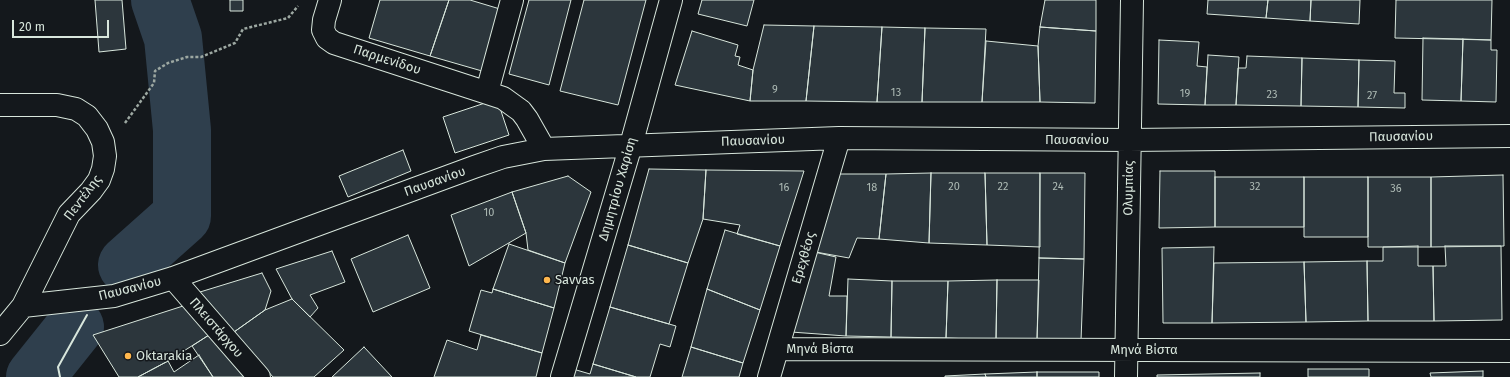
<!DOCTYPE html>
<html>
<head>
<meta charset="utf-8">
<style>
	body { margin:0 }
	#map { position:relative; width:1510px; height:377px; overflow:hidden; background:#14181c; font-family:"Fira Sans",sans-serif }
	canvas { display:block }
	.scale { position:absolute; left:12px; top:20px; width:97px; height:18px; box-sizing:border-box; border:2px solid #d8e6dc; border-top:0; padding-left:5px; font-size:12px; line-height:14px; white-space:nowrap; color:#d8e6dc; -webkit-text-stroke:3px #14181c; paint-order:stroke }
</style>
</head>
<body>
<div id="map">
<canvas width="1510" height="377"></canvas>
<div class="scale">20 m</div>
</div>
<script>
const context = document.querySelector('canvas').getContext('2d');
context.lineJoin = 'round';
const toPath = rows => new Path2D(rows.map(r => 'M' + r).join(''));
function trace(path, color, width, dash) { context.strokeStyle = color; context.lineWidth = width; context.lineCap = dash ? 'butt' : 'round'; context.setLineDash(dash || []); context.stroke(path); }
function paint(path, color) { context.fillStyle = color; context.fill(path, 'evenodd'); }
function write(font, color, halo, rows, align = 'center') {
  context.font = font + ' "Fira Sans",sans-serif'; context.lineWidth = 3; context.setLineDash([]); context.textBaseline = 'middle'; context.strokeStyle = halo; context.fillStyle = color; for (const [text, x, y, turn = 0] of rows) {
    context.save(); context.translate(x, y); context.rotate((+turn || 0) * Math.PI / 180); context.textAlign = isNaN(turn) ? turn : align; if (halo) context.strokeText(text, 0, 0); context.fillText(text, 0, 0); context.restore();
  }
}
trace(toPath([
	[127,265,182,216,182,130,173,38,160,0],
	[35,377,75,327]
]), '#2f3f4d', 58);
const building = toPath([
	[95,0,122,0,126,49,99,52,95,0],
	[230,0,243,0,243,11,230,11,230,0],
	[380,0,449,0,430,56,369,38,380,0],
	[449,0,470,0,500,9,482,71,430,56,449,0],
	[529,0,571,0,549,85,509,74,529,0],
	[584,0,646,0,618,105,560,91,584,0],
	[702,0,754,0,747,26,698,14,702,0],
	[1045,0,1096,0,1096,31,1040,27,1045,0],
	[1208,0,1268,0,1266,18,1207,14,1208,0],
	[1268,0,1311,0,1310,21,1266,18,1268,0],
	[1311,0,1360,0,1359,24,1310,21,1311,0],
	[1396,0,1492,0,1491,40,1395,38,1396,0],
	[764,25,814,26,806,101,750,101,753,70,764,25],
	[814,26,882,27,877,102,806,101,814,26],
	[882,27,925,28,922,102,877,102,882,27],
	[1040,27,1096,31,1095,103,1040,102,1038,46,1040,27],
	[925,28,986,29,982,102,922,102,925,28],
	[692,31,738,45,735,56,740,57,738,65,753,70,750,101,675,85,692,31],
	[1423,38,1463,39,1461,101,1422,100,1423,38],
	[1463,39,1491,40,1491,50,1497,50,1496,102,1461,101,1463,39],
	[1159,40,1199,42,1197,66,1207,67,1205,105,1158,104,1159,40],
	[986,41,1038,46,1040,102,982,102,986,41],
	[1208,55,1239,57,1236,105,1205,105,1208,55],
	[1247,56,1302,58,1301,106,1236,105,1238,68,1246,68,1247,56],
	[1302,58,1359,60,1358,107,1301,106,1302,58],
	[1359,60,1395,61,1394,93,1405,93,1405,108,1358,107,1359,60],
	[497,99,509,135,455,153,443,117,497,99],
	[403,150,411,171,348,197,339,176,403,150],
	[649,169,706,170,703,219,688,263,628,245,649,169],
	[706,170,804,171,780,246,737,234,740,225,703,219,706,170],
	[1160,171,1215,171,1215,227,1159,228,1160,171],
	[931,173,929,243,879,239,886,174,931,173],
	[931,173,985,173,987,245,929,243,931,173],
	[985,173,1040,173,1040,247,987,245,985,173],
	[1040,173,1085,173,1084,259,1039,258,1040,173],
	[831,174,886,174,879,239,857,238,849,258,810,251,831,174],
	[1503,175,1504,246,1431,247,1431,177,1503,175],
	[568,176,591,192,565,263,528,250,526,233,512,192,568,176],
	[1215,177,1304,177,1304,227,1215,227,1215,177],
	[1304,177,1368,177,1368,237,1304,237,1304,177],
	[1368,177,1431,177,1431,247,1368,247,1368,177],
	[512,192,526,233,469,266,451,215,512,192],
	[725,230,780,246,760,310,707,289,725,230],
	[408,235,430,288,373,312,351,259,408,235],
	[509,244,565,263,554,308,493,289,509,244],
	[628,245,688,263,669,324,610,307,628,245],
	[1418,246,1418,266,1433,266,1434,321,1368,321,1367,261,1383,261,1383,247,1418,246],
	[1445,246,1501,246,1502,320,1434,321,1433,266,1446,266,1445,246],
	[1214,247,1212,323,1163,323,1162,248,1214,247],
	[332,251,345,282,310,295,318,308,310,317,292,299,276,269,332,251],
	[810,251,836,257,829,296,847,296,846,336,791,332,810,251],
	[1039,258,1084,259,1081,341,1037,340,1039,258],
	[1367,261,1368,321,1306,322,1304,262,1367,261],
	[1304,262,1306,322,1212,323,1214,263,1304,262],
	[262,273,271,291,265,310,234,332,200,292,262,273],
	[848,279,892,281,891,337,846,336,848,279],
	[997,280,996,340,946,338,948,281,997,280],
	[997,280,1039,280,1037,340,996,340,997,280],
	[892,281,948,281,946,338,891,337,892,281],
	[493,289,554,308,542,353,469,331,481,290,492,293,493,289],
	[707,289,760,310,743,363,691,347,707,289],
	[292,299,344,350,314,377,273,377,234,332,265,310,292,299],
	[183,306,209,335,168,361,138,377,119,377,93,335,183,306],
	[610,307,676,326,670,347,660,344,650,377,636,377,593,364,610,307],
	[209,335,244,377,213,377,192,346,209,335],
	[481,335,542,353,536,377,434,377,447,340,477,350,481,335],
	[364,347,392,377,332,377,364,347],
	[691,347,743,363,739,377,682,377,691,347],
	[199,355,213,377,138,377,168,361,174,372,199,355],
	[593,364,636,377,571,377,573,369,590,374,593,364],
	[1308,369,1369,369,1369,377,1308,377,1308,369],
	[1483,371,1483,377,1431,377,1430,373,1483,371],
	[1037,372,1099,372,1099,377,1037,377,1037,372],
	[1037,372,1037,377,986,377,985,374,1037,372],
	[1260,373,1260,377,1157,377,1157,375,1260,373],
	[985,374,986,377,945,377,945,376,985,374]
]);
paint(building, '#2c363c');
trace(building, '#d8e6dc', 1);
const minor = toPath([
	[330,0,324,20,323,30,327,38,334,43,503,98,521,111,527,119,544,149],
	[487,92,512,0],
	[0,105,57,105,76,109,87,116,97,129,103,142,105,156,103,169,99,180,91,191,69,214,23,306,0,334],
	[173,278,259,377],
	[23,306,114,296,173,278,474,167,503,157,544,149,839,138,1129,140,1510,136],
	[778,349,1510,351],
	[562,377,631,145,671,0],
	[769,377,839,138],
	[1126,377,1132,0]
]);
trace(minor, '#d8e6dc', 24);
trace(toPath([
	[125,123,154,83,155,71,168,63,187,57,201,57,235,43,243,29,288,18,298,6]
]), '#9da8a2', 2.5, [3, 2]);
trace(minor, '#14181c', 22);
trace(toPath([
	[60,377,58,367,87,315]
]), '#d8e6dc', 2);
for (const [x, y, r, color] of [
	[547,280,4,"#ffb74d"],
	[128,356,4,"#ffb74d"]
]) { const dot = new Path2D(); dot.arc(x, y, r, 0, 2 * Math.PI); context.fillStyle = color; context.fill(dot); trace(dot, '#14181c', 1.5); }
write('11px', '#adbab4', null, [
	["9",775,90],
	["13",896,93],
	["19",1185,94],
	["23",1272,95],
	["27",1372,96],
	["20",954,187],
	["22",1003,187],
	["24",1058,187],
	["32",1255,187],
	["16",784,188],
	["18",872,188],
	["36",1396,189],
	["10",489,213]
]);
write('13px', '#d8e6dc', '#14181c', [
	["Παρμενίδου",387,60,18],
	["Παυσανίου",1401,137,-1],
	["Παυσανίου",1077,140],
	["Παυσανίου",753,141,-2],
	["Παυσανίου",435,182,-20],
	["Ολυμπίας",1129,188,-89],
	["Δημητρίου Χαρίση",618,189,-74],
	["Πεντέλης",83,198,-53],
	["Ερεχθέος",804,258,-74],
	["Παυσανίου",130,289,-14],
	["Πλειστάρχου",216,328,49],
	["Μηνά Βίστα",820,349],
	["Μηνά Βίστα",1144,350]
]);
write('13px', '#d8e6dc', '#14181c', [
	["Savvas",555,280],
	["Oktarakia",136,356]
], 'left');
</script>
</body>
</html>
